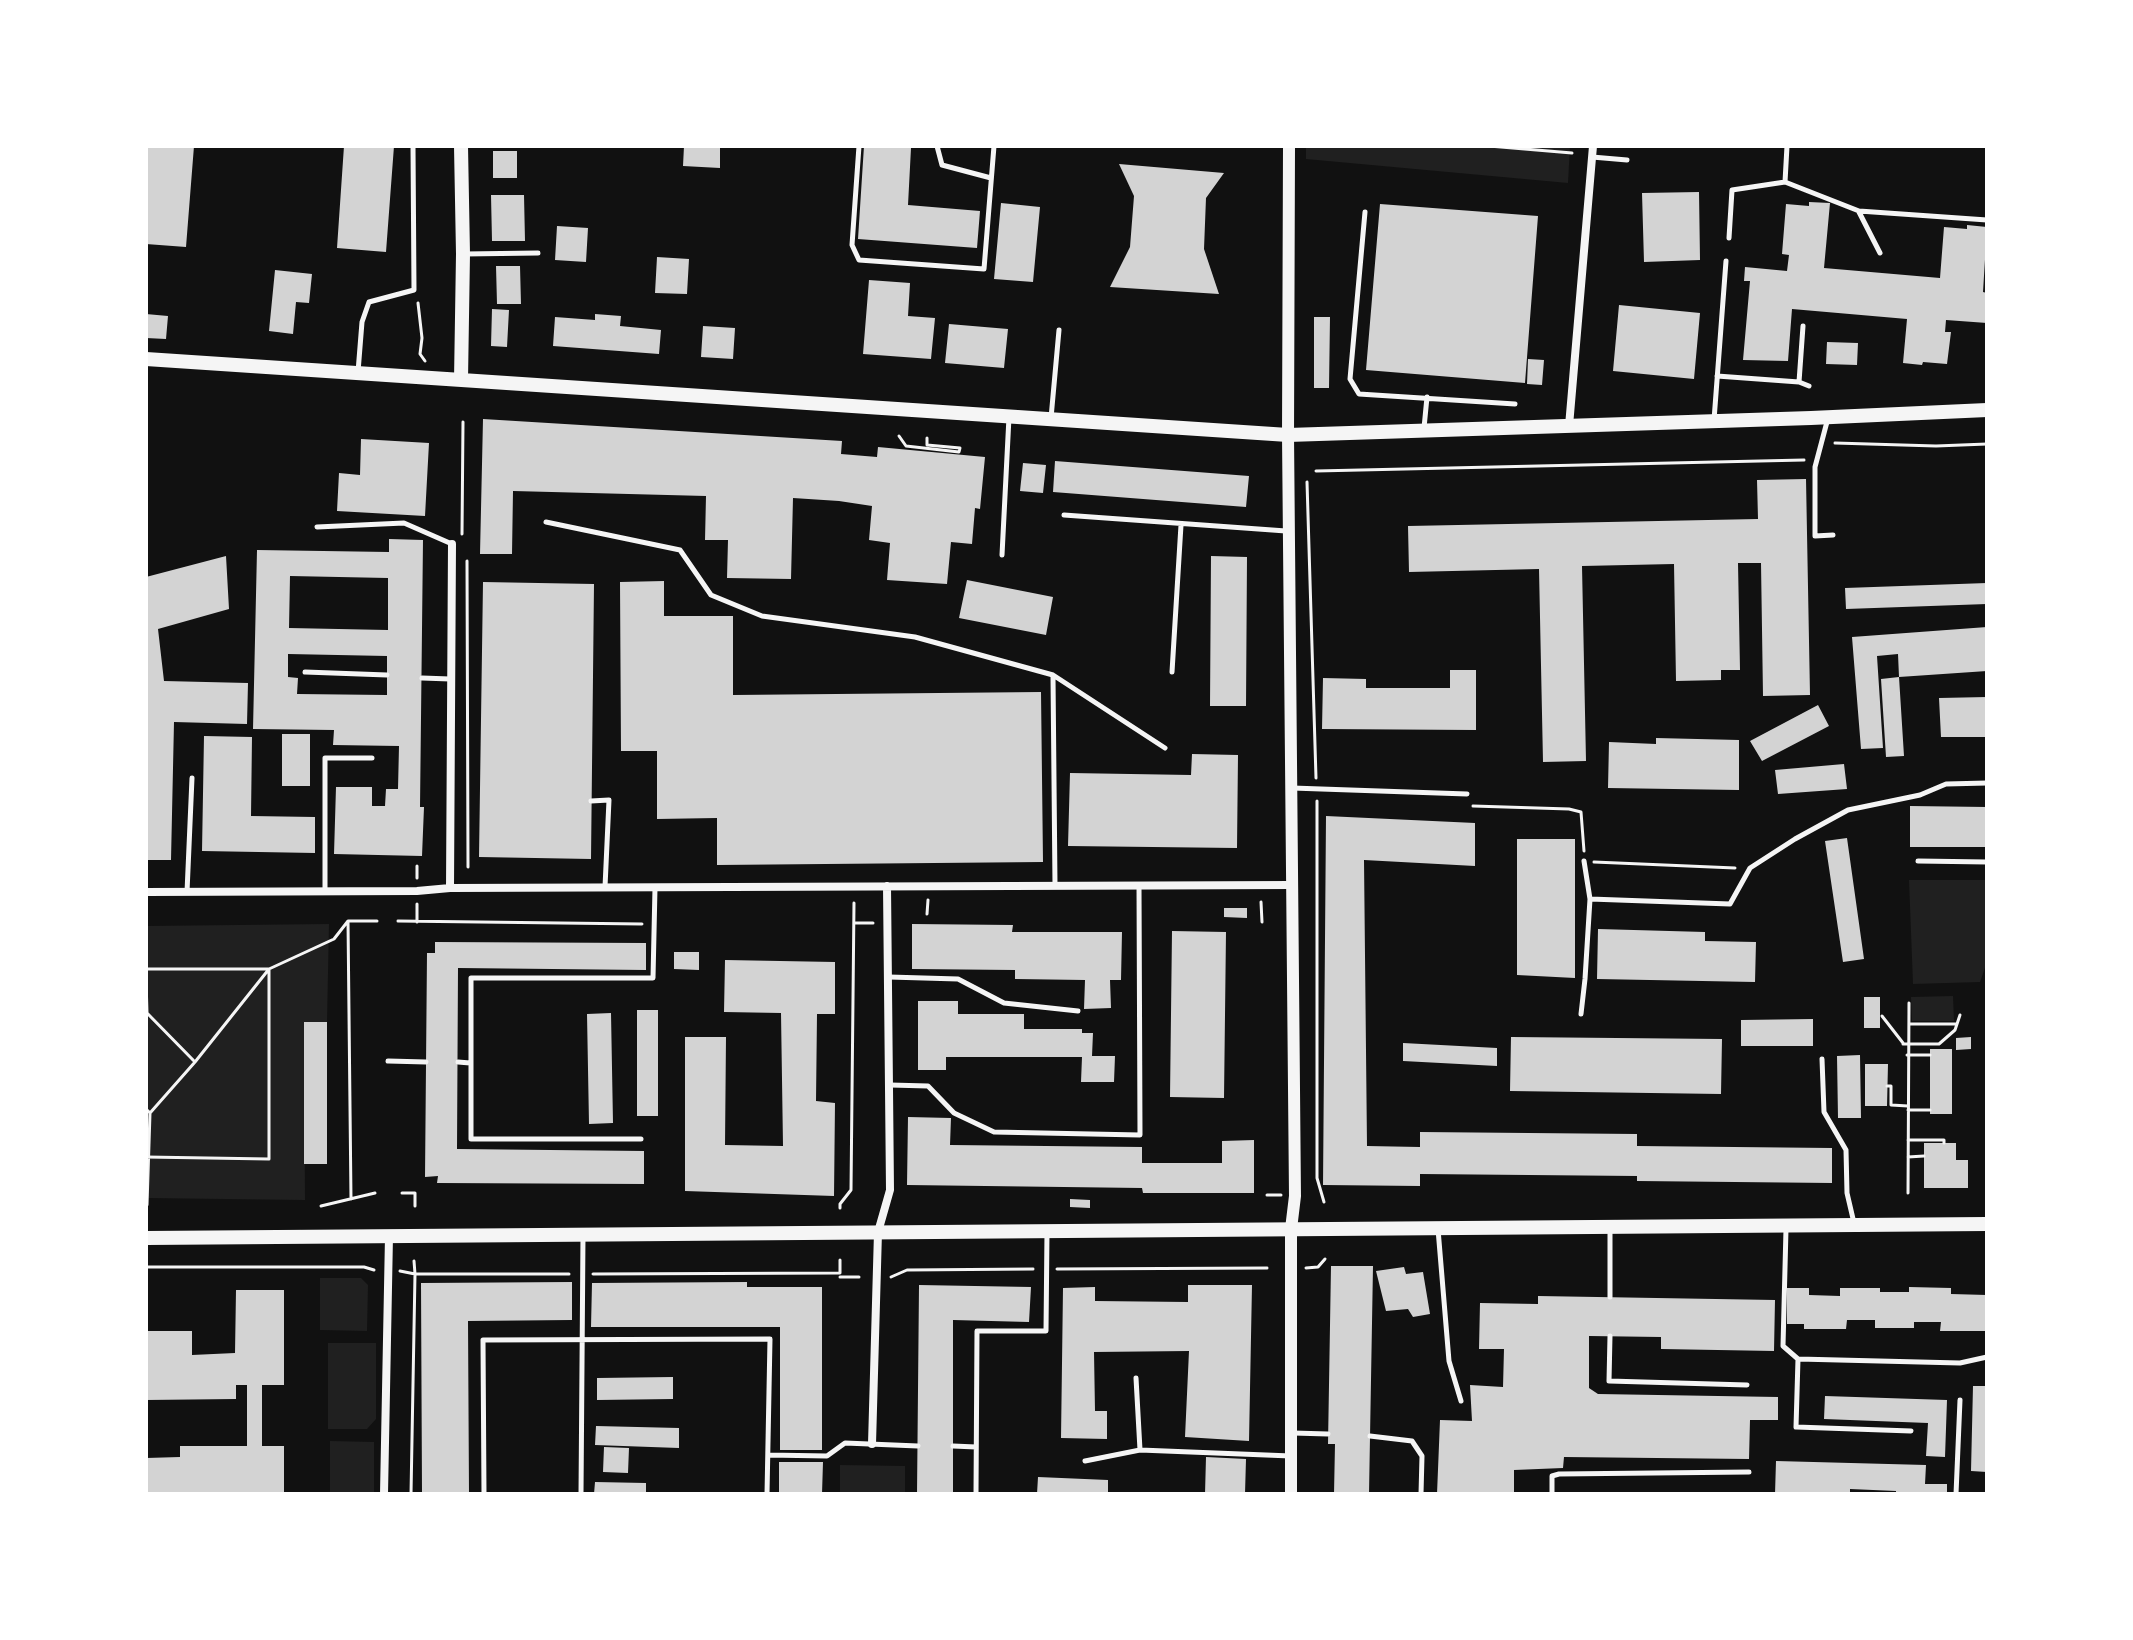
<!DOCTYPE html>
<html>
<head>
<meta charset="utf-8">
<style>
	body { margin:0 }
	#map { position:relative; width:2133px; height:1640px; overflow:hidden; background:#111; font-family:"Work Sans",sans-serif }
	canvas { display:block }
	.frame { position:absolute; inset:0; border:148px solid #fff; pointer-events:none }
</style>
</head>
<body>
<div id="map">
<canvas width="2133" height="1640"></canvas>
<div class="frame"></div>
</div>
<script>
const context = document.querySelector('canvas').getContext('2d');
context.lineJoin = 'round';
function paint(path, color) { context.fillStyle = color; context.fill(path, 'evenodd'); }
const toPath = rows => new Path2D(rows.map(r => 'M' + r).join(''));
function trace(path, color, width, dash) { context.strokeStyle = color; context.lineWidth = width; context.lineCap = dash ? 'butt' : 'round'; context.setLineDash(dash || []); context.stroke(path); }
paint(toPath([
	[1306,146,1570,146,1568,183,1306,159],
	[1909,880,1987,880,1987,962,1980,982,1913,984],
	[329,924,327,1022,304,1023,305,1200,146,1198,146,926],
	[1953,996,1954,1021,1912,1021,1911,997],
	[320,1278,361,1278,368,1285,367,1331,320,1330],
	[328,1343,376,1343,376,1419,367,1429,328,1429],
	[330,1441,374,1442,374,1494,330,1494],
	[840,1465,905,1466,905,1494,840,1494]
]), '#202020');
paint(toPath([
	[146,146,194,146,186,247,146,244],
	[344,146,394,146,386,252,337,248],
	[684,146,720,146,720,168,683,166],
	[864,146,911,148,908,205,980,211,977,248,858,239],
	[493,151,517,151,517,178,493,178],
	[1119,164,1224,173,1206,198,1204,249,1219,294,1110,287,1130,247,1134,196],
	[1699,192,1700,260,1644,262,1642,193],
	[491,195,524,195,525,241,492,241],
	[1809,202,1830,203,1824,268,1940,278,1944,227,1967,229,1967,225,1987,227,1983,292,1987,293,1987,323,1946,320,1945,332,1951,332,1947,364,1923,362,1922,365,1903,363,1907,319,1792,309,1788,361,1743,360,1750,281,1744,281,1745,267,1787,271,1789,255,1782,254,1786,204,1809,206],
	[1001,203,1040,207,1033,282,994,279],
	[1380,204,1538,216,1525,383,1366,370],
	[557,226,588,228,586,262,555,260],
	[657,257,689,259,687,294,655,293],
	[496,266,520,266,521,304,497,304],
	[275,270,312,274,309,303,296,302,293,334,269,331],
	[869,280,910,283,908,316,935,318,931,359,863,354],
	[1619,305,1700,313,1694,379,1613,371],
	[492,309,509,310,507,347,491,346],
	[146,314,168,316,166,339,146,338],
	[595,314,621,316,620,326,661,330,659,354,553,346,555,317,595,320],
	[1314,317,1330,317,1329,388,1314,388],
	[949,324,1008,329,1004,368,945,363],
	[703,326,735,328,733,359,701,357],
	[1827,342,1858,343,1857,365,1826,364],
	[1528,359,1544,360,1542,385,1527,384],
	[483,419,842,441,841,454,877,457,878,447,985,457,980,509,975,508,972,544,951,542,947,584,887,580,890,543,869,540,872,506,839,501,793,498,791,579,727,578,728,540,705,540,706,496,513,491,512,554,480,554],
	[361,439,429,443,425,516,337,511,339,473,360,475],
	[1055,461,1249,476,1246,507,1053,492],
	[1023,463,1046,465,1043,493,1020,491],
	[1806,479,1810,695,1763,696,1761,563,1738,563,1740,670,1721,670,1721,680,1676,681,1674,564,1582,566,1586,761,1543,762,1539,569,1409,572,1408,526,1758,519,1757,480],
	[389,539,423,540,420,807,424,807,422,856,334,854,336,787,372,787,372,806,385,806,386,789,398,789,399,746,333,745,334,730,253,729,257,550,389,552],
	[290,576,388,578,388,630,289,628],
	[288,654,387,656,387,695,297,694,298,678,288,677],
	[226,556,229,609,158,629,164,681,248,683,247,724,174,722,171,860,146,860,146,577],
	[1211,556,1247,557,1246,706,1210,706],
	[967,580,1053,597,1046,635,959,618],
	[664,581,664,616,733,616,733,695,1041,692,1043,862,717,865,717,818,657,819,657,751,621,751,620,582],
	[483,582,594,584,591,859,479,857],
	[1987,583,1987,604,1846,609,1845,588],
	[1987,627,1987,671,1899,677,1898,654,1877,656,1883,748,1861,749,1852,637],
	[1450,670,1476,670,1476,730,1322,729,1323,678,1366,679,1366,688,1450,688],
	[1899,677,1904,756,1886,757,1881,679],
	[1987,697,1987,737,1941,737,1939,698],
	[1818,705,1829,726,1762,761,1750,741],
	[282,734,310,734,310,786,282,786],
	[204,736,252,737,251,816,315,817,315,853,202,851],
	[1656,738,1739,740,1739,790,1608,788,1609,742,1656,744],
	[1192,754,1238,755,1237,848,1068,846,1070,773,1191,775],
	[1844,764,1847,789,1778,794,1775,770],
	[1910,806,1987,807,1987,847,1910,847],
	[1326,816,1475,823,1475,866,1364,860,1367,1146,1420,1147,1420,1132,1637,1134,1637,1146,1832,1148,1832,1183,1637,1181,1637,1176,1420,1174,1420,1186,1323,1185],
	[1847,838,1864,959,1843,962,1825,841],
	[1517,839,1575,839,1575,978,1517,975],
	[1224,908,1247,908,1247,918,1224,917],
	[912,924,1013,925,1012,932,1122,932,1121,980,1110,980,1111,1008,1084,1009,1085,980,1015,979,1015,970,912,969],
	[1598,929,1705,932,1705,941,1756,942,1755,982,1597,979],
	[1172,931,1226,932,1224,1098,1170,1097],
	[435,942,646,943,646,970,458,968,457,1149,644,1151,644,1184,437,1183,438,1176,425,1177,427,953,435,953],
	[674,952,699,952,699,970,674,969],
	[725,960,835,962,835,1014,817,1014,816,1101,835,1103,834,1196,685,1191,685,1037,726,1037,725,1145,783,1146,781,1013,724,1012],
	[1864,997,1880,997,1880,1028,1864,1028],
	[918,1001,958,1001,958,1014,1024,1014,1024,1029,1082,1029,1082,1033,1093,1033,1092,1056,1115,1056,1114,1082,1081,1082,1082,1057,946,1057,946,1070,918,1070],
	[637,1010,658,1010,658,1116,637,1116],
	[611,1013,613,1123,589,1124,587,1014],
	[1813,1019,1813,1046,1741,1046,1741,1020],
	[304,1022,327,1022,327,1164,304,1164],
	[1511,1037,1722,1039,1721,1094,1510,1091],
	[1971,1037,1971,1049,1956,1050,1956,1038],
	[1403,1043,1497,1048,1497,1066,1403,1061],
	[1930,1049,1952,1049,1952,1114,1930,1114],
	[1860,1055,1861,1118,1838,1118,1837,1056],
	[1865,1064,1888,1064,1887,1106,1865,1106],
	[908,1117,951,1118,950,1145,1142,1147,1142,1163,1222,1163,1222,1141,1254,1140,1254,1193,1143,1193,1142,1188,907,1185],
	[1924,1143,1956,1143,1956,1160,1968,1160,1968,1188,1924,1188],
	[1070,1199,1090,1200,1090,1208,1070,1207],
	[1331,1266,1373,1266,1369,1494,1334,1494,1335,1444,1328,1444],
	[1404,1267,1406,1274,1423,1272,1430,1314,1413,1317,1408,1309,1386,1311,1376,1271],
	[572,1282,572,1320,468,1321,469,1494,422,1494,421,1283],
	[747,1282,747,1287,822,1287,822,1450,780,1450,780,1327,591,1327,592,1283],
	[919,1285,1031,1287,1029,1322,953,1320,953,1494,917,1494],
	[1188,1285,1252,1285,1249,1441,1185,1437,1189,1351,1094,1352,1095,1411,1107,1411,1107,1439,1061,1438,1063,1288,1095,1287,1095,1301,1188,1302],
	[1909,1287,1951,1288,1951,1294,1987,1295,1986,1331,1940,1331,1941,1322,1914,1322,1914,1328,1875,1328,1875,1320,1847,1320,1846,1329,1804,1329,1804,1324,1787,1324,1787,1288,1809,1288,1809,1295,1840,1296,1840,1288,1880,1288,1880,1292,1909,1292],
	[236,1290,284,1290,284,1385,262,1385,262,1446,284,1446,284,1494,146,1494,146,1458,180,1457,180,1446,247,1446,247,1385,236,1385,236,1399,146,1400,146,1331,192,1331,192,1355,235,1353],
	[1538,1296,1775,1300,1774,1351,1661,1349,1661,1337,1589,1336,1589,1388,1598,1394,1778,1397,1778,1420,1750,1420,1749,1459,1564,1457,1563,1468,1514,1470,1514,1494,1437,1494,1440,1420,1472,1421,1470,1385,1503,1387,1504,1349,1479,1349,1480,1303,1538,1304],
	[673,1377,673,1399,597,1400,597,1378],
	[1973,1386,1987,1386,1987,1472,1971,1471],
	[1825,1396,1947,1400,1945,1457,1926,1456,1928,1423,1824,1419],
	[596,1426,679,1428,679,1448,595,1445],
	[604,1447,629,1448,628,1473,603,1472],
	[1206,1457,1246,1459,1245,1494,1205,1494],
	[1776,1461,1926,1465,1925,1484,1947,1484,1947,1494,1896,1494,1896,1491,1850,1489,1850,1494,1775,1494],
	[779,1462,823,1462,822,1494,779,1494],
	[1038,1477,1108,1480,1108,1494,1037,1494],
	[595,1482,646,1483,646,1494,594,1494]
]), '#d3d3d3');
trace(toPath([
	[1489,146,1572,153],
	[418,303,422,338,420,354,425,361],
	[899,436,906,446,959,452,960,448,927,445,927,438],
	[1835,443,1936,446,1987,444],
	[1316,471,1804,460],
	[1307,482,1316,778],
	[462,534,463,422],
	[467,561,468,867],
	[1317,801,1317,1178,1324,1202],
	[1473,806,1569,809,1581,812,1584,851],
	[1594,862,1735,868],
	[417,866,417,878],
	[1261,902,1262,922],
	[417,904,417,922],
	[927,914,928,900],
	[348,921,351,1199],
	[398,921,642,924],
	[854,923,873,923],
	[146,969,269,969,269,1159,146,1157],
	[146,980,147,1013,195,1062,150,1113,146,1109],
	[1882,1016,1903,1043],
	[1909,1024,1957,1024],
	[1903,1044,1939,1044,1955,1030,1960,1015],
	[1907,1055,1930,1055],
	[195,1062,269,969,334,939,348,921,377,921],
	[1887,1086,1891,1086,1891,1105,1908,1106],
	[1908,1110,1930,1110],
	[1908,1140,1944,1140,1944,1143],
	[1908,1157,1924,1156],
	[402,1193,415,1193,415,1206],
	[1908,1193,1909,1003],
	[1267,1195,1281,1195],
	[147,1205,150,1113],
	[321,1206,375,1193],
	[840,1208,840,1204,851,1190,854,903],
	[146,1267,364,1267,374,1270],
	[1306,1268,1318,1267,1325,1259],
	[1057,1269,1267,1268],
	[400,1271,415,1274,414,1261],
	[593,1274,840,1273,840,1260],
	[840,1277,859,1277],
	[891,1277,907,1270,1033,1269],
	[411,1494,415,1274,569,1274]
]), '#f5f5f5', 3);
trace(toPath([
	[859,146,852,245,859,260,984,269,994,146],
	[937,146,942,165,991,178],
	[1787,146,1785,182,1859,211,1987,220],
	[1592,157,1627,160],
	[1365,212,1350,379,1359,394,1515,404],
	[1859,212,1880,253],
	[1729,238,1732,190,1785,182],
	[464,254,538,253],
	[358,372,362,322,369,302,414,290,413,146],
	[1717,376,1799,382,1803,326],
	[1799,382,1809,386],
	[1051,418,1059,330],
	[1828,418,1815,467,1815,536,1833,535],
	[1714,420,1726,261],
	[1424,428,1427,397],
	[1064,515,1286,531],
	[546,522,680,550,711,595,762,616,915,637,1053,675,1165,748],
	[317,527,404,523,452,544],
	[1002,555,1009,417],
	[305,672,387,675],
	[1172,672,1181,525],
	[1053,676,1055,885],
	[422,678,450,679],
	[1292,788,1467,794],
	[591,801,609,800,605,887],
	[1918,861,1987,862],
	[325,891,325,758,372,758],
	[187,892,192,778],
	[1590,899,1730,904,1750,868,1795,839,1848,810,1920,795,1946,784,1987,783],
	[889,977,958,979,1004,1003,1078,1011],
	[1581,1014,1585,979,1590,899,1584,861],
	[1822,1059,1824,1112,1846,1150,1847,1193,1854,1223],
	[388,1061,426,1062],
	[458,1062,470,1063],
	[890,1085,928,1086,954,1113,994,1132,1140,1135,1139,885],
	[641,1139,471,1139,471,978,653,978,655,888],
	[1610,1228,1610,1297],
	[1438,1229,1449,1361,1461,1401],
	[1786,1229,1783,1346,1798,1359,1960,1363,1987,1357],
	[1610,1336,1609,1381,1747,1385],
	[1798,1359,1796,1427,1911,1431],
	[1293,1433,1328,1434],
	[1370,1436,1412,1441,1422,1456,1421,1494],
	[953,1446,976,1447],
	[1140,1450,1291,1456],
	[768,1455,827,1456,845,1443,918,1446],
	[1085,1461,1140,1450,1136,1378],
	[484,1494,483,1340,770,1339,767,1494],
	[581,1494,583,1235],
	[976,1494,977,1331,1046,1331,1047,1232],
	[1552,1494,1552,1476,1559,1474,1749,1472],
	[1956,1494,1960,1400]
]), '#f5f5f5', 5);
trace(toPath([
	[1569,426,1593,146],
	[450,888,452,544],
	[146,892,417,891,450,888,1292,885],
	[872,1444,878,1232,890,1190,887,886],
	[384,1494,389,1236]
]), '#f5f5f5', 8);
trace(toPath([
	[1289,146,1288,435,1295,1196,1291,1229,1291,1494]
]), '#f5f5f5', 12);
trace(toPath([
	[461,146,463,254,461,380],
	[146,359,1288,435,1811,418,1987,410]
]), '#f5f5f5', 14);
trace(toPath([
	[146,1238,1987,1224]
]), '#f5f5f5', 14);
</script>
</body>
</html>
